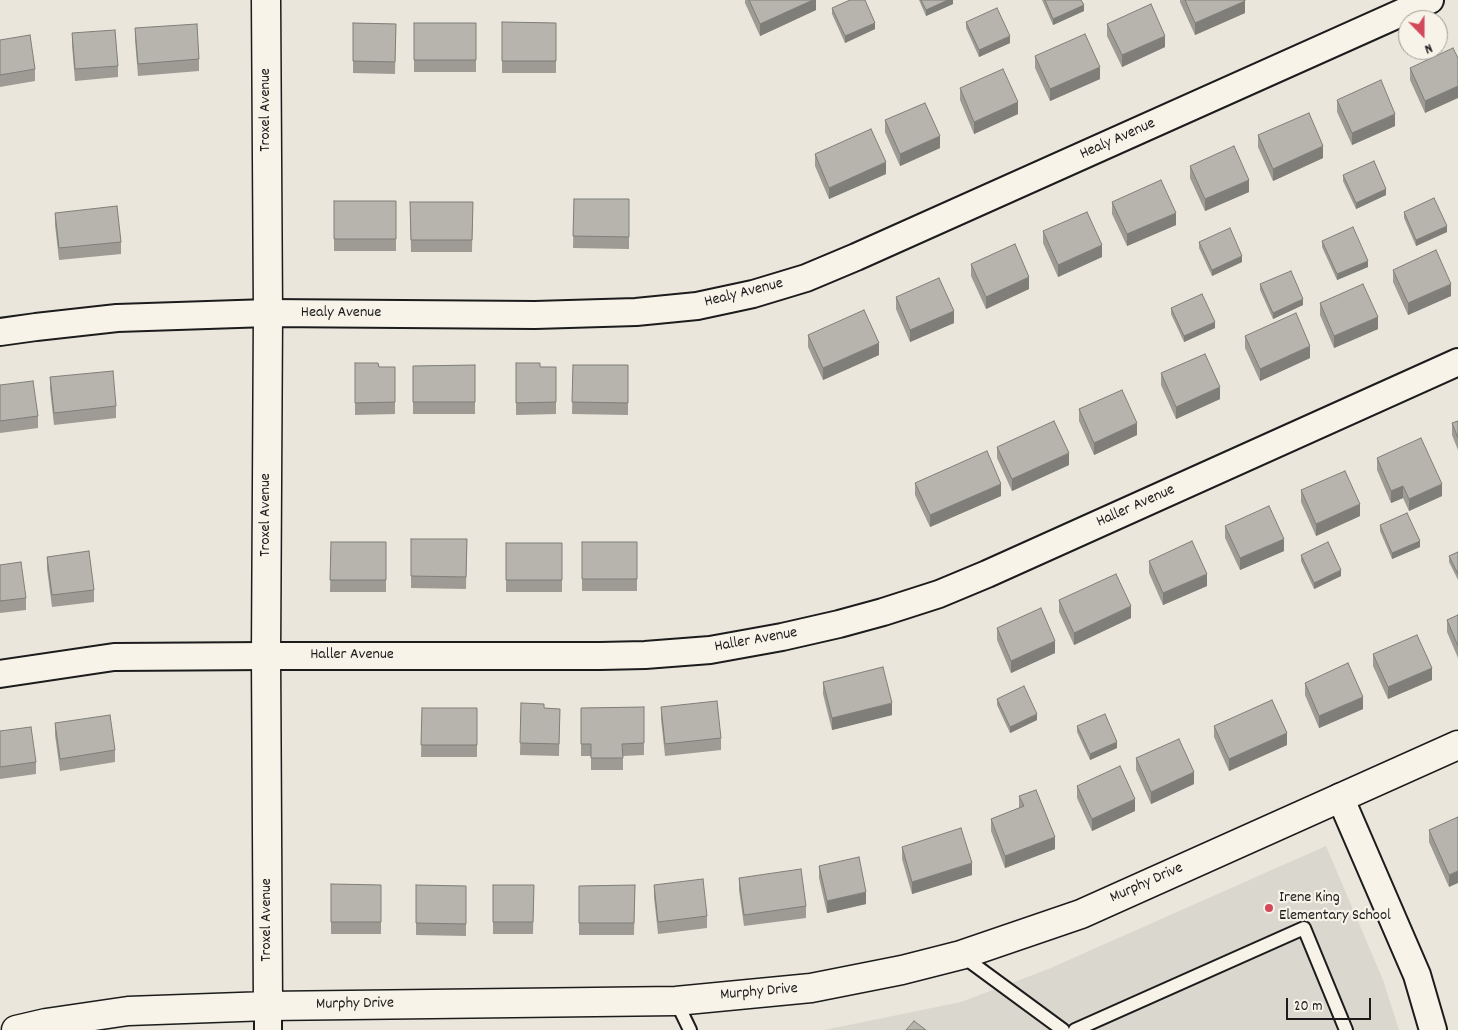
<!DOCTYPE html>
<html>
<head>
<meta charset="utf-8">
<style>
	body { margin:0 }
	#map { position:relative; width:1458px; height:1030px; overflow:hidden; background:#eae6dc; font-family:Dekko,sans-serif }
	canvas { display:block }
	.north { position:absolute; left:1398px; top:10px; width:50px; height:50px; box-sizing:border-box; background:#f7f3e8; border:1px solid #9f9d96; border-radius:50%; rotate:158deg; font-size:14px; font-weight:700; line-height:20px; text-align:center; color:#1c1c1c }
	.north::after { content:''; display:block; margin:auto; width:18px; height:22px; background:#d1495b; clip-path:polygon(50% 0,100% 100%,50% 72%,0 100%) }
	.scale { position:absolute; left:1286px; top:998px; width:85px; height:22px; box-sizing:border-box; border:2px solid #1c1c1c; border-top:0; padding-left:6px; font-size:15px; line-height:18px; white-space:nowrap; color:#1c1c1c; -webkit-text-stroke:4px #f7f3e8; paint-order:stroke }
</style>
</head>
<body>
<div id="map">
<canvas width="1458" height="1030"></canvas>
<div class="north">N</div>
<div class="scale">20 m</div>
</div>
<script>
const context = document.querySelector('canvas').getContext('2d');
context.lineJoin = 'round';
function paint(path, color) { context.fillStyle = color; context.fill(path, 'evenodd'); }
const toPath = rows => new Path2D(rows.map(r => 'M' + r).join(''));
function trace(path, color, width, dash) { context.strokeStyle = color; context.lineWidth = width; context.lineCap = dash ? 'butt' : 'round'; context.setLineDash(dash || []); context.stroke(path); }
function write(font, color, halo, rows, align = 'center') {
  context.font = font + ' Dekko,sans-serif'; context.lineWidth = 4.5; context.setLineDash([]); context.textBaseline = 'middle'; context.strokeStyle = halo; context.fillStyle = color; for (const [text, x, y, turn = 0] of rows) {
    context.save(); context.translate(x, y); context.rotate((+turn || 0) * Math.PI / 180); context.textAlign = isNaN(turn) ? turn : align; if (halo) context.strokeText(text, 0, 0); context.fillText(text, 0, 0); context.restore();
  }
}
paint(toPath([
	[1326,846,1383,980,1399,1030,824,1030,961,1002,1046,970]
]), '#dad7ce');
const lane = toPath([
	[961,955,1063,1030],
	[676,1001,690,1030],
	[1075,1030,1304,928,1346,1030]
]);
const street = toPath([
	[0,332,36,327,117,318,268,313,535,315,636,312,697,306,753,294,806,278,856,257,1430,0],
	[0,674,114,657,266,656,600,656,645,655,710,650,782,637,839,624,883,612,939,594,987,574,1458,362],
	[1340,797,1417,975,1433,1030],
	[268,1030,268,1006]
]);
const secondary = toPath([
	[266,0,268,313,266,656,268,1006],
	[16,1030,46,1023,128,1011,268,1006,676,1001,811,988,902,970,961,955,1081,914,1458,745]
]);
trace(lane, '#1c1c1c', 16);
trace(street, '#1c1c1c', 30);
trace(secondary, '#1c1c1c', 31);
trace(lane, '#f7f3e8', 12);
trace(street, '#f7f3e8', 26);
trace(secondary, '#f7f3e8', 28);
paint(toPath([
	[745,0,816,0,816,10,760,36,745,3],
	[919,0,953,0,953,4,926,16],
	[1042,0,1081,0,1084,11,1053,25],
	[1180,0,1245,0,1245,13,1195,35,1180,2],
	[832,8,875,29,845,43,832,14],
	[502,22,556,23,556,73,502,73],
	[966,22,1010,43,979,57,966,28],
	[353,23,396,24,395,74,353,73],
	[414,23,476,23,476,72,414,72],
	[1107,24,1165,47,1122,67,1107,36],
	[135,28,199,59,199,71,138,76,135,40],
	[72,33,118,66,118,77,75,81,72,45],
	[0,40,35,69,35,81,0,87],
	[1035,56,1100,79,1050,101,1035,68],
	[1458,58,1425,113,1410,80,1410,68],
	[960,88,1018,114,974,134,960,100],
	[1337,100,1395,126,1352,145,1337,112],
	[885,120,940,148,900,166,885,132],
	[1258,135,1323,158,1273,181,1258,147],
	[815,154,886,174,829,199,815,166],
	[1190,166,1249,192,1205,211,1190,178],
	[1343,175,1386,195,1356,209,1343,181],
	[574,199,629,199,629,249,573,248],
	[334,201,396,201,396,251,334,251],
	[410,202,473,202,472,252,411,252],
	[1112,202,1176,225,1127,246,1112,214],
	[1404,212,1447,232,1416,246,1404,218],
	[55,213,121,242,121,254,59,260,55,225],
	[1043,231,1102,257,1058,277,1043,243],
	[1322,241,1368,267,1337,280,1322,247],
	[1199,242,1242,262,1212,276,1199,248],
	[971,264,1029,289,986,309,971,276],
	[1393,270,1451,296,1408,315,1393,282],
	[1260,284,1303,305,1273,319,1260,290],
	[896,297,954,323,910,342,896,309],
	[1320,303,1378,329,1334,348,1320,315],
	[1171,308,1215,328,1184,342,1171,314],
	[808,335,879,355,823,380,808,347],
	[1245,336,1310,358,1260,381,1245,348],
	[355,363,379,367,395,367,395,414,355,415],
	[516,363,540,367,556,367,556,414,516,415],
	[475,365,475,414,413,414,413,366],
	[573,365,628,365,628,415,572,414],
	[1161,373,1220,399,1176,419,1161,385],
	[50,377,116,406,116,418,54,425,50,389],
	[0,385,38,416,38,428,0,433],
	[1079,409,1137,435,1094,455,1079,421],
	[1458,421,1458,450,1452,435,1452,423],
	[997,447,1069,465,1012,491,997,458],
	[1377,458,1442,496,1409,511,1403,498,1391,503,1377,470],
	[915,483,1001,496,930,527,915,495],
	[1301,490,1360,516,1316,536,1301,502],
	[1380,525,1420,547,1392,559,1380,531],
	[1225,526,1284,551,1240,570,1225,538],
	[411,539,467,539,466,589,411,588],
	[331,542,386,542,386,592,330,592],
	[582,542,637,542,637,591,582,591],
	[506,543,562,543,562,592,506,592],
	[1458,552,1458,580,1449,562,1449,556],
	[1301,555,1341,576,1314,589,1301,561],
	[47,557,94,590,94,602,52,607,47,569],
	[1149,561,1207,586,1163,605,1149,573],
	[0,565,26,598,26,610,0,613],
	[1059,600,1131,618,1074,645,1059,612],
	[1458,615,1458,658,1447,632,1447,620],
	[997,628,1055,653,1011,673,997,640],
	[1373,654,1432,680,1388,699,1373,666],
	[823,682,892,715,832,730,823,694],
	[1305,683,1363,709,1319,728,1305,695],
	[997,699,1037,720,1010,733,997,705],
	[521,703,544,708,560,709,559,756,520,755],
	[644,707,644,755,623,756,623,770,591,770,591,756,581,756,581,708],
	[661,707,721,738,721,750,665,756,661,719],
	[422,708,477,708,477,757,421,757],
	[55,723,115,750,115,762,60,771,55,735],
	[1077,726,1117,748,1090,760,1077,732],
	[1214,726,1287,745,1229,771,1214,737],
	[0,731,36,762,36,774,0,779],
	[1136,758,1194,784,1151,804,1136,770],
	[1077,786,1135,811,1092,831,1077,798],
	[1019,796,1055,849,1005,868,991,831,991,819,1019,808],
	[1458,817,1449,887,1429,842,1429,830],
	[902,847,972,875,912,894,902,859],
	[819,866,866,904,827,913,819,878],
	[739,878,806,906,806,918,744,926,739,890],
	[331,884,381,885,381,934,331,934],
	[416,885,466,886,466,936,416,935],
	[493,885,534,885,533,934,493,934],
	[635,885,634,935,579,935,579,886],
	[654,885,707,916,707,928,658,934,654,897]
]), '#9d9b94');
paint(toPath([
	[813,0,816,0,816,10,760,36,760,24],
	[948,0,953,0,953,4,926,16,926,10],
	[1245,1,1245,13,1195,35,1195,23],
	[1084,5,1084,11,1053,25,1053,19],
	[875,23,875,29,845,43,845,36],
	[1010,36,1010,43,979,57,979,50],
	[1165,36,1165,47,1122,67,1122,55],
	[1100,67,1100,79,1050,101,1050,89],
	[1458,86,1458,98,1425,113,1425,101],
	[1018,102,1018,114,974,134,974,122],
	[1395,114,1395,126,1352,145,1352,133],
	[940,136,940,148,900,166,900,154],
	[1323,146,1323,158,1273,181,1273,169],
	[886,162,886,174,829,199,829,188],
	[1249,180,1249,192,1205,211,1205,199],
	[1386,189,1386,195,1356,209,1356,203],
	[1176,213,1176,225,1127,246,1127,234],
	[1447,226,1447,232,1416,246,1416,240],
	[1102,245,1102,257,1058,277,1058,265],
	[1242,256,1242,262,1212,276,1212,270],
	[1368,261,1368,267,1337,280,1337,274],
	[1029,277,1029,289,986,309,986,297],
	[1451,284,1451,296,1408,315,1408,303],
	[1303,299,1303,305,1273,319,1273,313],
	[954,311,954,323,910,342,910,330],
	[1378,317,1378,329,1334,348,1334,336],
	[1215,322,1215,328,1184,342,1184,336],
	[879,343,879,355,823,380,823,368],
	[1310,346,1310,358,1260,381,1260,369],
	[1220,387,1220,399,1176,419,1176,407],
	[1137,423,1137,435,1094,455,1094,443],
	[1069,453,1069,465,1012,491,1012,479],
	[1001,484,1001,496,930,527,930,515],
	[1442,484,1442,496,1409,511,1409,499],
	[1403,486,1403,498,1391,503,1391,491],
	[1360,504,1360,516,1316,536,1316,524],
	[1284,539,1284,551,1240,570,1240,558],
	[1420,541,1420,547,1392,559,1392,553],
	[1341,570,1341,576,1314,589,1314,583],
	[1207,574,1207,586,1163,605,1163,593],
	[1131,606,1131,618,1074,645,1074,633],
	[1055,641,1055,653,1011,673,1011,661],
	[1432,668,1432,680,1388,699,1388,687],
	[1363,697,1363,709,1319,728,1319,716],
	[892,703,892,715,832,730,832,718],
	[1037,714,1037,720,1010,733,1010,727],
	[1287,733,1287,745,1229,771,1229,759],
	[1117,742,1117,748,1090,760,1090,754],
	[1194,772,1194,784,1151,804,1151,792],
	[1135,799,1135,811,1092,831,1092,819],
	[1055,837,1055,849,1005,868,1005,856],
	[972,863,972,875,912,894,912,882],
	[1458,871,1458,883,1449,887,1449,875],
	[866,892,866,904,827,913,827,901]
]), '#7f7e78');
const building = toPath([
	[749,0,813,0,760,24,749,0],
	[850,0,865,0,875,23,845,36,832,8,850,0],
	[921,0,948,0,926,10,921,0],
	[1045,0,1081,0,1084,5,1053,19,1045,0],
	[1185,0,1245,0,1245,1,1195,23,1185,0],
	[1151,4,1165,36,1122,55,1107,24,1151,4],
	[997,8,1010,36,979,50,966,22,997,8],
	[502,22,556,23,556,61,502,61,502,22],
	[353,23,396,24,395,62,353,61,353,23],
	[414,23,476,23,476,60,414,60,414,23],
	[197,24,199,59,138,64,135,28,197,24],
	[115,30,118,66,75,69,72,33,115,30],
	[1085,34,1100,67,1050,89,1035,56,1085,34],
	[30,35,35,69,0,75,0,40,30,35],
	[1453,48,1458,58,1458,86,1425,101,1410,68,1453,48],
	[1003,69,1018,102,974,122,960,88,1003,69],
	[1381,80,1395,114,1352,133,1337,100,1381,80],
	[925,103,940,136,900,154,885,120,925,103],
	[1309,113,1323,146,1273,169,1258,135,1309,113],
	[871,129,886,162,829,188,815,154,871,129],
	[1234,146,1249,180,1205,199,1190,166,1234,146],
	[1374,161,1386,189,1356,203,1343,175,1374,161],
	[1161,180,1176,213,1127,234,1112,202,1161,180],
	[1434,198,1447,226,1416,240,1404,212,1434,198],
	[574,199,629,199,629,237,573,236,574,199],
	[334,201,396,201,396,239,334,239,334,201],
	[410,202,473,202,472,240,411,240,410,202],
	[117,206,121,242,59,248,55,213,117,206],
	[1087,212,1102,245,1058,265,1043,231,1087,212],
	[1353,227,1368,261,1337,274,1322,241,1353,227],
	[1230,228,1242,256,1212,270,1199,242,1230,228],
	[1015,244,1029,277,986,297,971,264,1015,244],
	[1436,250,1451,284,1408,303,1393,270,1436,250],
	[1291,271,1303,299,1273,313,1260,284,1291,271],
	[939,278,954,311,910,330,896,297,939,278],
	[1363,284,1378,317,1334,336,1320,303,1363,284],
	[1202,294,1215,322,1184,336,1171,308,1202,294],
	[864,310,879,343,823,368,808,335,864,310],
	[1296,313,1310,346,1260,369,1245,336,1296,313],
	[1205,354,1220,387,1176,407,1161,373,1205,354],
	[355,363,378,363,379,367,395,367,395,402,355,403,355,363],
	[516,363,540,363,540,367,556,367,556,402,516,403,516,363],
	[475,365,475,402,413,402,413,366,475,365],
	[573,365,628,365,628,403,572,402,573,365],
	[113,371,116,406,54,413,50,377,113,371],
	[33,381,38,416,0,421,0,385,33,381],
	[1122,390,1137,423,1094,443,1079,409,1122,390],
	[1054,421,1069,453,1012,479,997,447,1054,421],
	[1458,421,1458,438,1452,423,1458,421],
	[1421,438,1442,484,1409,499,1403,486,1391,491,1377,458,1421,438],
	[987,451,1001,484,930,515,915,483,987,451],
	[1345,471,1360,504,1316,524,1301,490,1345,471],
	[1269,506,1284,539,1240,558,1225,526,1269,506],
	[1407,513,1420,541,1392,553,1380,525,1407,513],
	[411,539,467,539,466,577,411,576,411,539],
	[1192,541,1207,574,1163,593,1149,561,1192,541],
	[331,542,386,542,386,580,330,580,331,542],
	[582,542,637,542,637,579,582,579,582,542],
	[1328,542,1341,570,1314,583,1301,555,1328,542],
	[506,543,562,543,562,580,506,580,506,543],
	[89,551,94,590,52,595,47,557,89,551],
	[1458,552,1458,574,1449,556,1458,552],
	[21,562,26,598,0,601,0,565,21,562],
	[1116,574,1131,606,1074,633,1059,600,1116,574],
	[1041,608,1055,641,1011,661,997,628,1041,608],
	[1458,615,1458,646,1447,620,1458,615],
	[1417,635,1432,668,1388,687,1373,654,1417,635],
	[1348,663,1363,697,1319,716,1305,683,1348,663],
	[883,667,892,703,832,718,823,682,883,667],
	[1024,686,1037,714,1010,727,997,699,1024,686],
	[1272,700,1287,733,1229,759,1214,726,1272,700],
	[717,701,721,738,665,744,661,707,717,701],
	[521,703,544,704,544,708,560,709,559,744,520,743,521,703],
	[644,707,644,743,622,744,623,758,591,758,591,744,581,744,581,708,644,707],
	[422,708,477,708,477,745,421,745,422,708],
	[1105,714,1117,742,1090,754,1077,726,1105,714],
	[110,715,115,750,60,759,55,723,110,715],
	[31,727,36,762,0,767,0,731,31,727],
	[1179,739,1194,772,1151,792,1136,758,1179,739],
	[1120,766,1135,799,1092,819,1077,786,1120,766],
	[1036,790,1055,837,1005,856,991,819,1024,806,1019,796,1036,790],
	[1458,817,1458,871,1449,875,1429,830,1458,817],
	[961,828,972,863,912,882,902,847,961,828],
	[859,857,866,892,827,901,819,866,859,857],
	[801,869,806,906,744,915,739,878,801,869],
	[703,879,707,916,658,922,654,885,703,879],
	[331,884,381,885,381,922,331,922,331,884],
	[416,885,466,886,466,924,416,923,416,885],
	[493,885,534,885,533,922,493,922,493,885],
	[635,885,634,923,579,923,579,886,635,885],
	[914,1021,926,1030,906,1030,914,1021]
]);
paint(building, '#b6b4ac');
trace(building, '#7f7e78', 1);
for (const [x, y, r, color] of [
	[1269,908,5,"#d1495b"]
]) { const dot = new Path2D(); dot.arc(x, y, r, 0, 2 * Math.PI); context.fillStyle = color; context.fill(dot); trace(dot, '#f7f3e8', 2); }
write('16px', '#1c1c1c', '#f7f3e8', [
	["Troxel Avenue",267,110,-90],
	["Healy Avenue",1118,140,-24],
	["Healy Avenue",744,294,-14],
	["Healy Avenue",341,314],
	["Haller Avenue",1136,507,-24],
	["Troxel Avenue",267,515,-90],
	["Haller Avenue",756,641,-10],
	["Haller Avenue",352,656],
	["Murphy Drive",1147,884,-24],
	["Troxel Avenue",268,920,-90],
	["Murphy Drive",759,993,-5],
	["Murphy Drive",355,1005,-1]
]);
write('16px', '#1c1c1c', '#f7f3e8', [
	["Irene King",1279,899],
	["Elementary School",1279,917]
], 'left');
</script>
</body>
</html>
